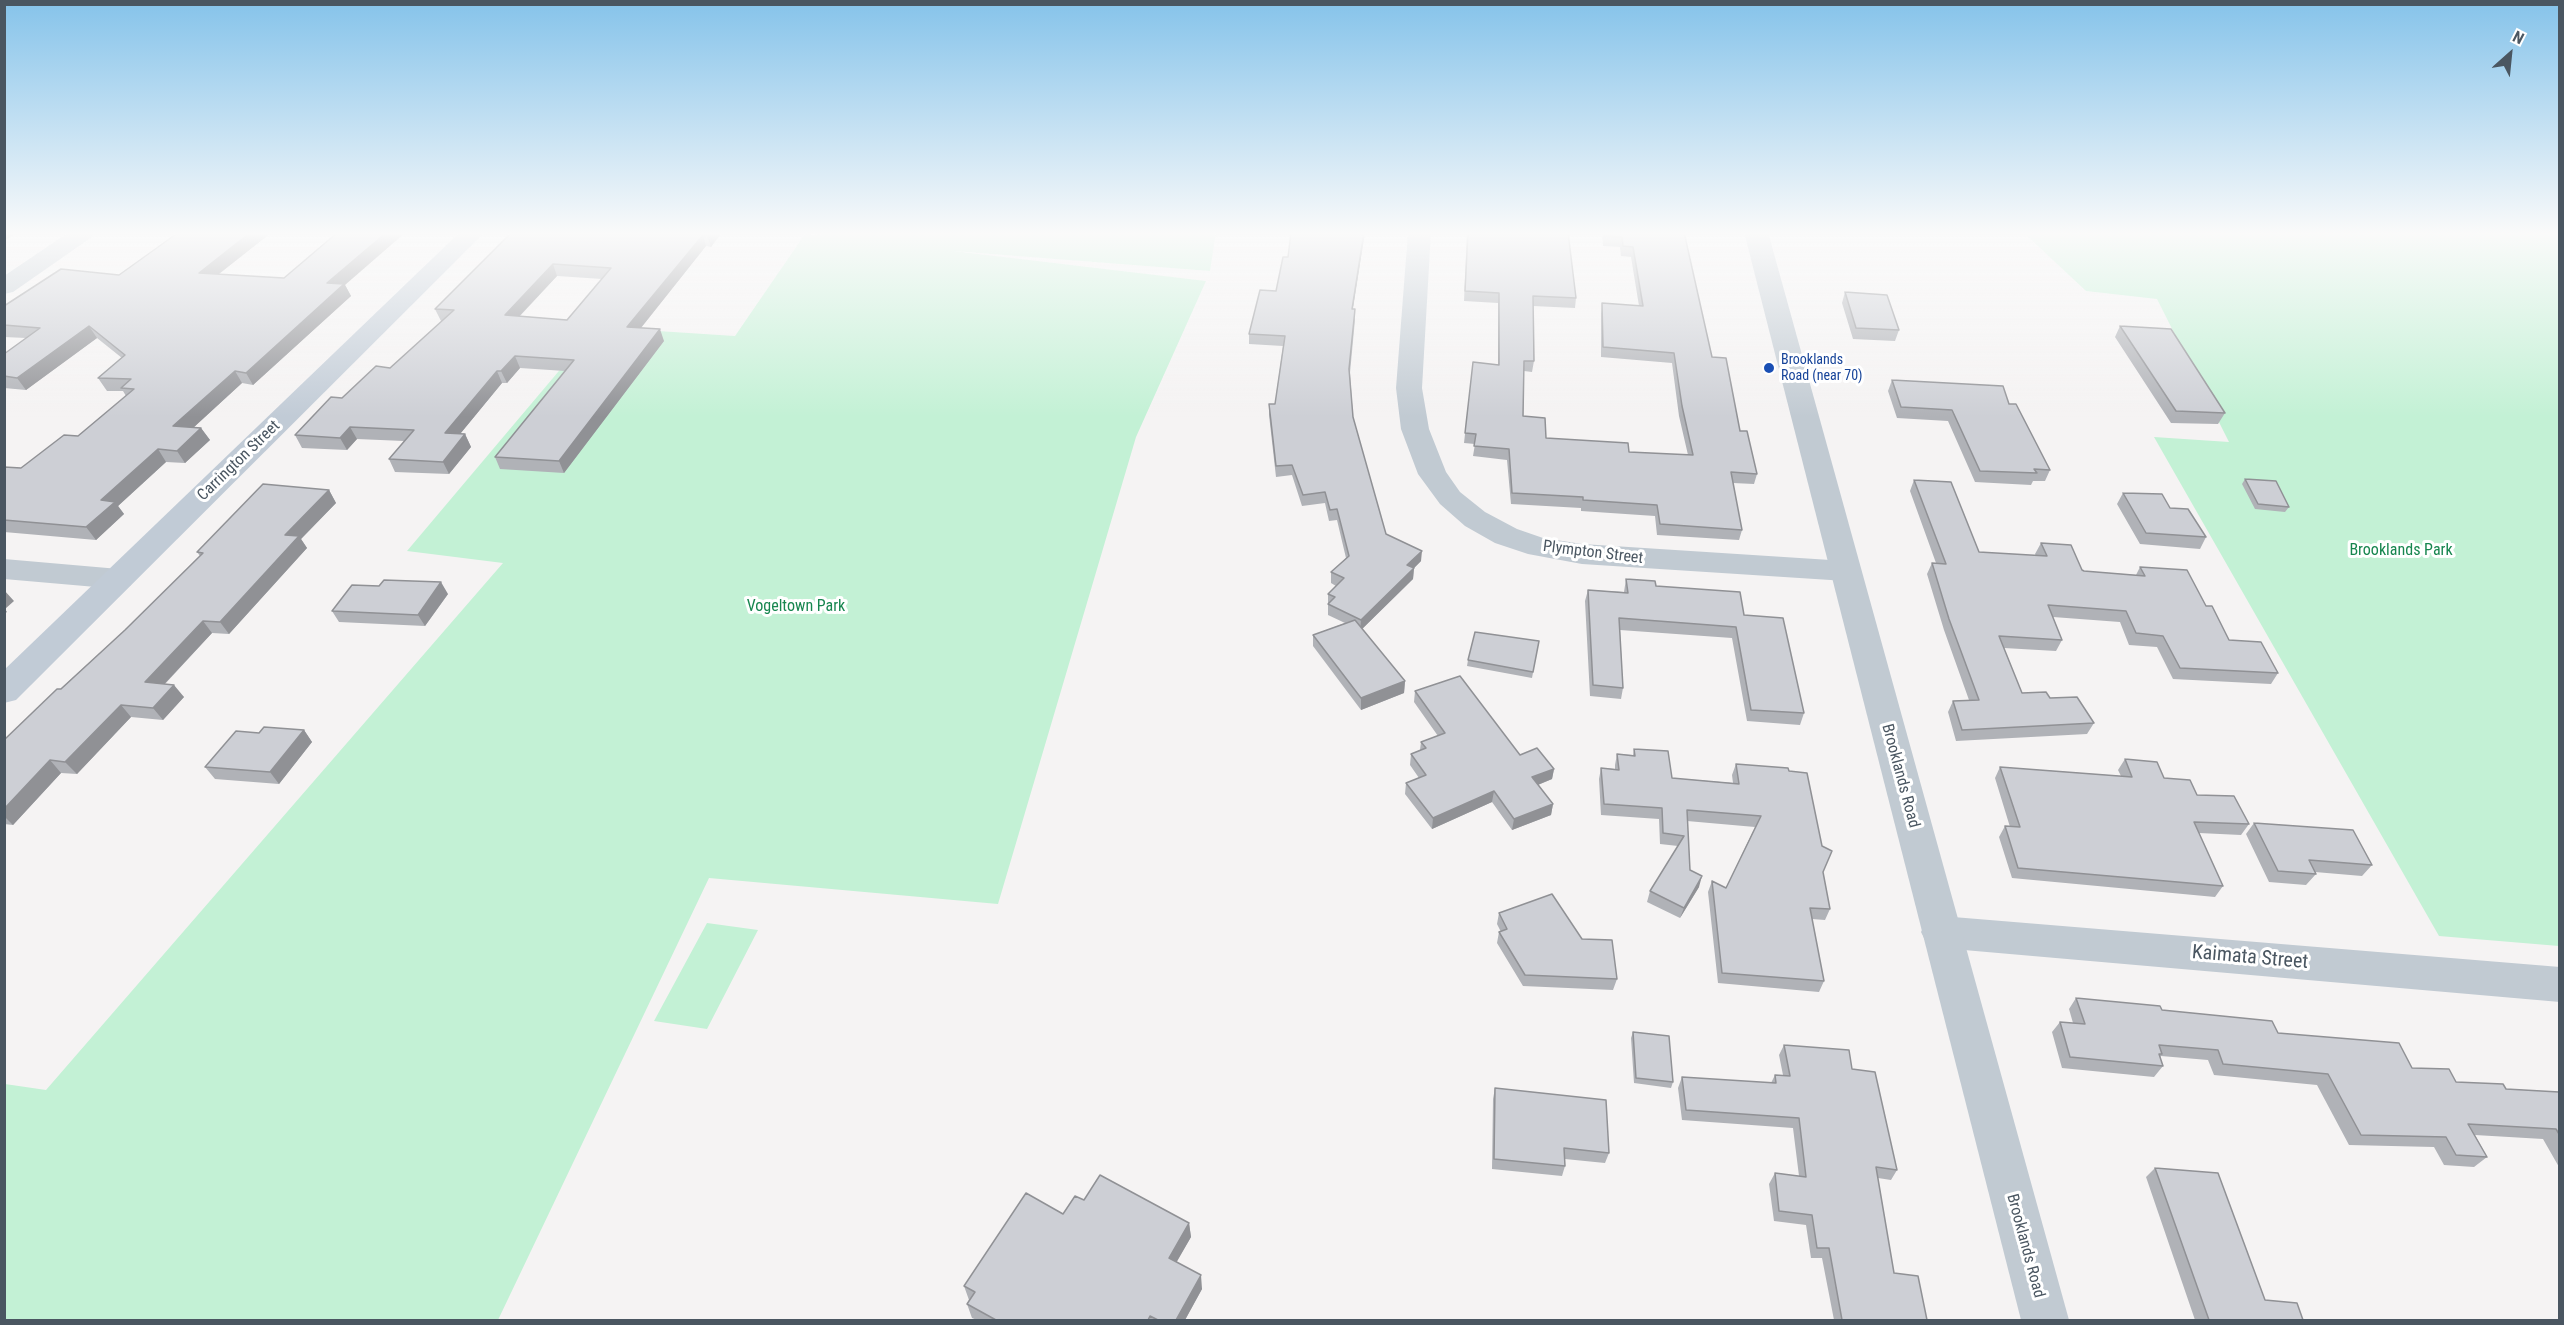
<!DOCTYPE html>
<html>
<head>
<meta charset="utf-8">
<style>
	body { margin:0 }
	#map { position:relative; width:2564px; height:1325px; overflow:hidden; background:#f5f3f3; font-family:"Roboto Condensed",sans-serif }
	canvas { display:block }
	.frame { position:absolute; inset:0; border:6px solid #4a5661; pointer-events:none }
	.north { position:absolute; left:2480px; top:24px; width:60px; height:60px; -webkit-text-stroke:4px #fff; paint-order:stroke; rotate:27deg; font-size:16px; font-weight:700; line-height:24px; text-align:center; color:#4a5661 }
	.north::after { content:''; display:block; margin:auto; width:21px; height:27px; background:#4a5661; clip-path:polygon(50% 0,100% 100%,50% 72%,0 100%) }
</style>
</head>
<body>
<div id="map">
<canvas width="2564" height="1325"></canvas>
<div class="frame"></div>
<div class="north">N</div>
</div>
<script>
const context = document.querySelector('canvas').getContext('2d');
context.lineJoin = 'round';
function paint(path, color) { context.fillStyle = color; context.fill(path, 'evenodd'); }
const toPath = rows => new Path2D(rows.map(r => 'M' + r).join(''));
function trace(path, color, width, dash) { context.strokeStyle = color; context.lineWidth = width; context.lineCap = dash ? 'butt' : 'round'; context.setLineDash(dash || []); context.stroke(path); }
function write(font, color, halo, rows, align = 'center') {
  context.font = font + ' "Roboto Condensed",sans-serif'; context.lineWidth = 6; context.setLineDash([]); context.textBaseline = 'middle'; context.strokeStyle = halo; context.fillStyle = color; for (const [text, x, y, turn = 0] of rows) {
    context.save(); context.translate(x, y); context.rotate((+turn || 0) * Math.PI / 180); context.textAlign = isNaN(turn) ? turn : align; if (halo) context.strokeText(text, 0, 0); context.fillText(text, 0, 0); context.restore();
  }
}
paint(toPath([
	[824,232,1216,232,1210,271,953,251,1206,281,1136,437,998,904,709,878,498,1320,5,1320,5,1084,46,1090,503,563,407,551,596,327,735,336,805,234,820,235],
	[2023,232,2559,232,2559,946,2439,936,2154,437,2229,442,2157,299,2086,291],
	[707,923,758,930,707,1029,654,1021]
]), '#c3f1d5');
paint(toPath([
	[69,232,96,232,92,237,13,292,4,294,4,276,69,232],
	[1408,232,1431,232,1422,388,1429,429,1446,472,1460,492,1485,512,1517,529,1543,538,1582,544,1846,561,1857,564,1861,571,1857,578,1846,581,1582,564,1528,554,1495,543,1465,526,1440,504,1418,474,1401,429,1396,388,1408,232],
	[4,559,119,569,130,572,135,579,130,586,119,589,4,579,4,559],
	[1941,916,2560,967,2560,1002,1941,948,1927,944,1921,932,1927,920,1941,916]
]), '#c1cad2');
paint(toPath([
	[1744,232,1768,232,2069,1320,2021,1320,1744,232]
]), '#c1cad2');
paint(toPath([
	[460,232,485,232,16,700,4,703,4,670,460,232]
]), '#c1cbd6');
paint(toPath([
	[272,232,219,274,345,285,351,296,253,385,242,383,194,427,201,428,210,440,185,463,166,462,118,506,124,514,96,540,4,532,4,467,21,468,78,436,126,396,123,391,107,391,98,378,122,358,97,338,26,390,4,388,4,354,26,338,4,337,4,306,119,275],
	[512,232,722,232,711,247,706,246,641,328,664,341,564,473,500,469,495,457,565,371,520,368,507,383,502,383,460,434,465,434,471,447,449,474,395,472,389,459,404,441,357,439,347,450,302,448,295,435,342,398,390,368,442,321,441,321,435,309],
	[557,276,602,279,567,320,520,316],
	[1291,232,1365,232,1353,309,1355,320,1350,373,1353,417,1386,534,1421,561,1414,568,1413,579,1362,629,1405,681,1404,693,1361,710,1313,646,1313,635,1345,623,1328,615,1328,594,1336,586,1331,583,1331,572,1346,558,1337,520,1329,521,1325,503,1302,506,1292,475,1276,477,1269,415,1269,404,1275,404,1283,346,1249,344,1249,334,1276,291,1288,257],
	[1467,232,1568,232,1576,298,1575,308,1533,306,1534,361,1532,372,1524,371,1523,416,1546,438,1629,452,1688,455,1679,416,1672,363,1601,357,1601,314,1602,303,1639,306,1631,257,1621,256,1620,247,1603,246,1602,232,1684,232,1712,357,1757,474,1754,484,1733,483,1742,530,1739,540,1657,535,1655,516,1581,511,1581,508,1511,504,1507,460,1473,456,1475,444,1464,443,1473,362,1498,365,1498,303,1464,301],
	[1845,292,1899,330,1895,341,1853,339,1842,303],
	[2120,326,2225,413,2218,424,2171,423,2115,337],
	[1892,380,2009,404,2050,470,2045,481,2033,481,2031,485,1975,482,1948,421,1897,418,1888,391],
	[2245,479,2289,507,2285,512,2255,509,2242,484],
	[1914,480,1979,552,2036,556,2035,554,2041,543,2084,571,2136,575,2140,567,2206,606,2229,640,2278,673,2271,684,2173,679,2157,647,2129,645,2120,622,2053,617,2062,640,2056,651,2004,648,2022,693,2050,698,2094,723,2087,734,1956,741,1948,712,1953,701,1969,700,1944,630,1927,574,1932,563,1936,563,1910,491],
	[329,490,336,503,301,539,307,548,229,634,212,633,165,684,184,697,163,720,131,717,77,774,61,773,13,825,4,824,4,740,125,630,200,556,197,552],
	[2123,493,2170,508,2206,537,2200,549,2140,544,2117,504],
	[1626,579,1656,586,1744,615,1804,713,1800,725,1747,721,1732,638,1620,630,1623,688,1621,699,1590,696,1585,601,1588,590,1624,592],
	[448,594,425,626,339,622,332,611],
	[1539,641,1532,678,1467,666,1468,660],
	[1415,691,1520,755,1554,769,1552,779,1538,785,1553,804,1551,815,1512,830,1492,802,1432,829,1405,794,1406,783,1419,778,1410,765,1411,754,1420,750,1421,742,1438,736,1414,702],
	[304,730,312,742,279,784,215,779,205,767,259,733],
	[1634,749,1672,778,1733,783,1732,775,1736,764,1823,872,1830,909,1825,920,1812,919,1824,981,1819,992,1718,983,1708,892,1712,881,1726,888,1755,827,1687,821,1690,870,1699,887,1680,918,1647,902,1650,891,1678,846,1660,844,1659,819,1601,815,1599,779,1601,768,1615,769,1615,765,1617,754,1633,755],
	[2125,759,2197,795,2249,824,2241,835,2199,833,2223,886,2215,897,2012,878,1999,837,2005,826,2010,827,1995,778,2000,767,2121,776,2118,770],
	[2254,823,2372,865,2362,876,2315,872,2316,874,2306,885,2269,882,2246,834],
	[1499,913,1582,939,1617,979,1613,990,1523,986,1497,943,1499,932,1501,932,1497,924],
	[2076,998,2162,1010,2278,1033,2412,1068,2456,1082,2506,1089,2559,1092,2559,1167,2543,1139,2475,1135,2487,1157,2474,1167,2444,1165,2434,1147,2349,1145,2317,1085,2214,1075,2208,1060,2161,1056,2160,1057,2163,1066,2154,1077,2062,1068,2052,1032,2060,1022,2073,1023,2069,1009],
	[1633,1032,1673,1082,1671,1088,1634,1083,1631,1038],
	[1784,1045,1852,1069,1897,1170,1891,1180,1878,1178,1894,1273,1927,1320,1834,1320,1822,1258,1811,1258,1806,1225,1774,1221,1769,1184,1775,1173,1799,1176,1793,1128,1682,1120,1678,1088,1682,1077,1771,1083,1775,1075,1783,1075,1779,1055],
	[1495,1088,1609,1153,1605,1163,1565,1159,1565,1166,1562,1176,1492,1169,1493,1099],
	[2155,1168,2265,1300,2303,1320,2195,1320,2146,1177],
	[1084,1200,1189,1223,1191,1237,1176,1262,1202,1289,1185,1320,977,1320,972,1318,967,1304,969,1300,964,1286]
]), '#b0b2b7');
paint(toPath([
	[4,232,18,232,4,241],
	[251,232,272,232,206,284,199,273],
	[387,232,406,232,345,285,351,296,253,385,246,373,327,283],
	[710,232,722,232,711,247,707,235],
	[1364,232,1365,232,1351,319,1352,309],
	[703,235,706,246,632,339,627,327],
	[553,264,557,276,510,326,505,315],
	[89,326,97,338,26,390,17,378],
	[660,329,664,341,564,473,559,461],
	[515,356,520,368,507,383,501,371],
	[235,371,242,383,181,439,173,426],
	[497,371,502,383,451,445,445,433],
	[350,427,357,439,347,450,340,438],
	[201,428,210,440,185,463,177,451],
	[465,434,471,447,449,474,443,462],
	[158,449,166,462,118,506,124,514,96,540,86,527,101,500],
	[329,490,336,503,301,539,307,548,229,634,220,622,285,535],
	[1422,551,1421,561,1414,568,1413,579,1360,631,1361,620,1407,565],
	[441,582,448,594,425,626,418,615],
	[4,590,14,601,5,609,7,612,4,614],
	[203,621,212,633,155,694,145,682],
	[1405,681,1404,693,1361,710,1361,698],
	[174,685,184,697,163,720,153,708],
	[121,705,131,717,77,774,65,762],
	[304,730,312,742,279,784,270,772],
	[50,760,61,773,13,825,4,816,4,809],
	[1554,769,1552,779,1530,788,1532,777],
	[1494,791,1492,802,1432,829,1433,818],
	[1553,804,1551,815,1512,830,1514,819],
	[1702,876,1699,887,1680,918,1684,908],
	[1189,1223,1191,1237,1171,1272,1169,1258],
	[1201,1275,1202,1289,1185,1320,1176,1320]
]), '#909195');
const building = toPath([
	[179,232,251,232,199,273,284,278,338,232,387,232,327,283,344,284,246,373,235,371,173,426,201,428,177,451,158,449,101,500,115,502,86,527,4,520,4,467,21,468,64,435,78,436,134,389,121,388,131,379,98,378,125,355,89,326,17,378,4,376,4,354,40,328,4,325,4,306,61,269,119,275,179,232],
	[512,232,710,232,707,235,703,235,627,327,660,329,559,461,495,457,574,360,515,356,501,371,497,371,445,433,465,434,443,462,389,459,414,430,350,427,340,438,295,435,331,397,342,398,376,366,390,368,454,310,435,309,512,232],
	[553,264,611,268,567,320,505,315,553,264],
	[1291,232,1364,232,1352,309,1355,309,1349,369,1353,417,1386,534,1422,551,1407,565,1414,568,1361,620,1328,604,1335,597,1328,594,1344,578,1331,572,1349,556,1337,509,1330,510,1325,492,1303,495,1292,465,1276,466,1269,404,1275,404,1285,336,1249,334,1260,290,1276,291,1283,257,1288,257,1291,232],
	[1468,232,1568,232,1576,298,1533,296,1534,361,1524,361,1523,416,1545,418,1546,438,1628,443,1629,452,1693,455,1682,406,1674,353,1603,347,1602,303,1643,306,1633,247,1623,246,1622,237,1605,236,1604,232,1684,232,1712,357,1726,358,1740,431,1747,431,1757,474,1731,472,1742,530,1660,524,1657,505,1583,500,1583,497,1512,493,1509,449,1474,446,1476,434,1465,433,1473,362,1499,365,1499,293,1465,291,1468,232],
	[1845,292,1887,295,1899,330,1856,328,1845,292],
	[2120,326,2171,329,2225,413,2176,411,2120,326],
	[1892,380,2003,386,2009,404,2016,404,2050,470,2034,469,2037,473,1980,471,1952,410,1901,407,1892,380],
	[2245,479,2276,481,2289,507,2258,504,2245,479],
	[1914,480,1951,482,1979,552,2047,556,2041,543,2071,545,2082,570,2084,571,2145,576,2140,567,2187,570,2206,606,2212,606,2229,640,2261,642,2278,673,2180,668,2163,636,2136,633,2126,611,2048,605,2062,640,1999,636,2022,693,2046,692,2050,698,2077,697,2094,723,1962,730,1953,701,1979,700,1949,619,1932,563,1946,564,1914,480],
	[263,484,329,490,285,535,299,536,220,622,203,621,145,682,174,685,153,708,121,705,65,762,50,760,4,809,4,740,57,689,61,689,125,630,203,553,197,552,263,484],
	[2123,493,2162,494,2170,508,2188,509,2206,537,2146,533,2123,493],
	[1626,579,1655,581,1656,586,1740,592,1744,615,1783,618,1804,713,1751,710,1736,627,1619,618,1623,688,1593,685,1588,590,1628,593,1626,579],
	[384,580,441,582,418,615,332,611,352,585,379,586,384,580],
	[1355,620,1405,681,1361,698,1313,635,1355,620],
	[1475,632,1539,641,1533,672,1468,660,1475,632],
	[1460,676,1520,755,1537,748,1554,769,1532,777,1553,804,1514,819,1494,791,1433,818,1406,783,1426,775,1411,754,1426,748,1421,742,1445,733,1415,691,1460,676],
	[264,727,304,730,270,772,205,767,236,731,259,733,264,727],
	[1634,749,1668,751,1672,778,1739,784,1736,764,1788,768,1789,771,1807,773,1822,846,1832,851,1823,872,1830,909,1810,908,1824,981,1722,973,1712,881,1726,888,1761,816,1687,810,1690,870,1702,876,1684,908,1650,891,1684,836,1663,833,1662,808,1604,804,1601,768,1619,770,1617,754,1635,756,1634,749],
	[2125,759,2157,762,2164,778,2190,780,2197,795,2234,796,2249,824,2194,822,2223,886,2018,868,2005,826,2020,827,2000,767,2132,777,2125,759],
	[2254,823,2353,830,2372,865,2309,860,2316,874,2278,871,2254,823],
	[1552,894,1582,939,1612,940,1617,979,1525,975,1499,932,1507,929,1499,913,1552,894],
	[2076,998,2160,1006,2162,1010,2272,1021,2278,1033,2399,1043,2412,1068,2449,1069,2456,1082,2503,1084,2506,1089,2559,1092,2559,1134,2556,1129,2468,1124,2487,1157,2456,1155,2446,1137,2361,1135,2328,1074,2223,1064,2218,1050,2159,1045,2162,1054,2159,1054,2163,1066,2070,1057,2060,1022,2085,1024,2076,998],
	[1633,1032,1669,1036,1673,1082,1636,1078,1633,1032],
	[1784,1045,1849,1050,1852,1069,1875,1072,1897,1170,1876,1167,1894,1273,1918,1276,1927,1320,1842,1320,1829,1248,1817,1248,1812,1215,1779,1211,1775,1173,1806,1177,1799,1118,1686,1110,1682,1077,1776,1083,1775,1075,1790,1076,1784,1045],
	[1495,1088,1606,1100,1609,1153,1564,1148,1565,1166,1494,1159,1495,1088],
	[2155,1168,2218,1173,2265,1300,2297,1303,2303,1320,2209,1320,2155,1168],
	[1100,1175,1189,1223,1169,1258,1201,1275,1176,1320,1158,1320,1150,1316,1148,1320,996,1320,967,1304,975,1292,964,1286,1026,1193,1063,1214,1075,1196,1084,1200,1100,1175]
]);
paint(building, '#cdcfd5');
trace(building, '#909195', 1.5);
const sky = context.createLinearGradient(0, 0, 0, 417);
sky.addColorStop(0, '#85c3ea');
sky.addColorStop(0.56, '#fafafa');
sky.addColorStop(1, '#fafafa00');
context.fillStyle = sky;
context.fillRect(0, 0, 2564, 417);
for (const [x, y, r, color] of [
	[1769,368,6,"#1a4fb4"]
]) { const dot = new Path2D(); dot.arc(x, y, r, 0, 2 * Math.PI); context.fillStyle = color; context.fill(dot); trace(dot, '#fff', 2); }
write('14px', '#164399', '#fff', [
	["Brooklands",1781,360],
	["Road (near 70)",1781,376]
], 'left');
write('16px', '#4a5661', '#fff', [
	["Carrington Street",239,461,-44],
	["Plympton Street",1593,553,7],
	["Brooklands Road",1900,776,75],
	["Brooklands Road",2025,1246,75]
]);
write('16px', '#17864f', '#fff', [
	["Brooklands Park",2401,551],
	["Vogeltown Park",796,607]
]);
write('20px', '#4a5661', '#fff', [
	["Kaimata Street",2250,958,5]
]);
</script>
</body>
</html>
